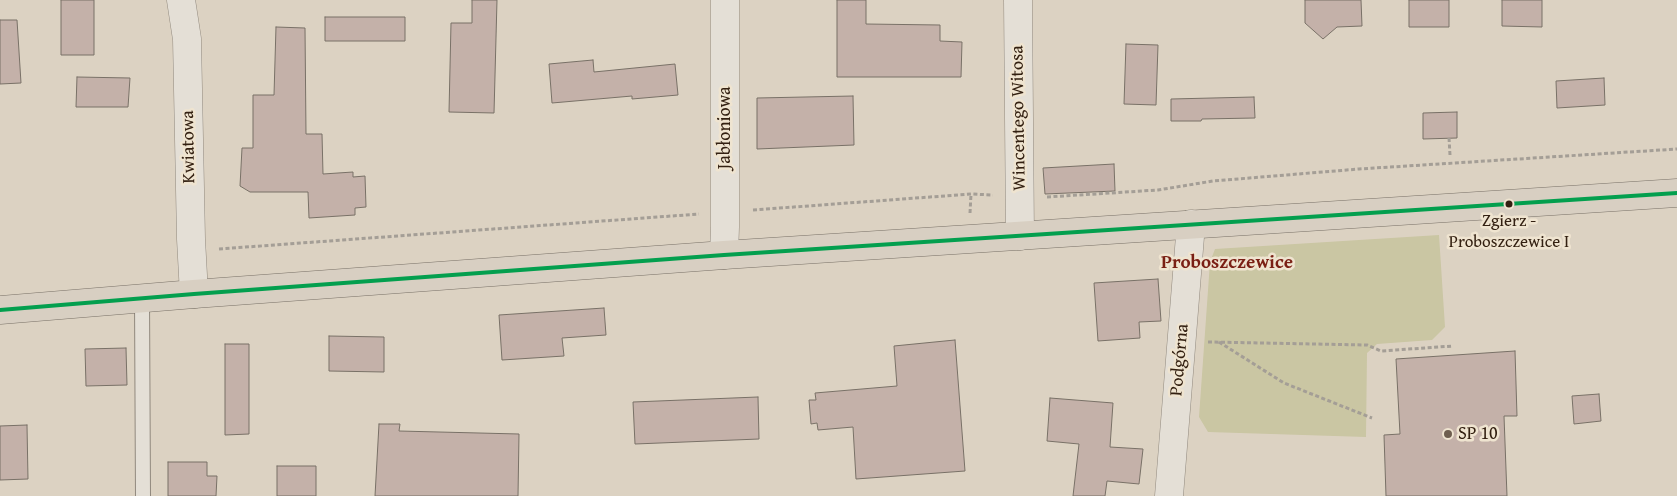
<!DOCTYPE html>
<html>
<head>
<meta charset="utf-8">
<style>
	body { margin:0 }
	canvas { display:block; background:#dcd2c2 }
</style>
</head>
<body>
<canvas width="1677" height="496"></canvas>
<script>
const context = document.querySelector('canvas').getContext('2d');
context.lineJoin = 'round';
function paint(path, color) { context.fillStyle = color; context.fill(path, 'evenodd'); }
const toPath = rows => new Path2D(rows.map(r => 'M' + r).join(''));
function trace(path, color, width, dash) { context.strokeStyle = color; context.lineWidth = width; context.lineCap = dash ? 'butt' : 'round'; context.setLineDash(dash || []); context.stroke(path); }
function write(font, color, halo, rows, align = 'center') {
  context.font = font + ' "Gentium Book Plus",serif'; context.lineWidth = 5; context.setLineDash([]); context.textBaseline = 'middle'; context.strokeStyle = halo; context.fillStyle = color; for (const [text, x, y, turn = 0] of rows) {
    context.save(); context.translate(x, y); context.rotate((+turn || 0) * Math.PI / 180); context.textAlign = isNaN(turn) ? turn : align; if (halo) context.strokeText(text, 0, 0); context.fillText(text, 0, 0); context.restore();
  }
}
paint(toPath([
	[1439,235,1445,327,1432,340,1377,344,1367,353,1366,437,1208,432,1199,417,1210,262,1215,249]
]), '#cac6a3');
const building = toPath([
	[61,0,94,0,94,55,61,55,61,0],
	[472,0,497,0,494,113,449,112,451,23,472,23,472,0],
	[837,0,866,0,866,24,940,25,940,41,962,42,961,77,837,77,837,0],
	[1305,0,1361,0,1362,26,1337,27,1323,39,1305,23,1305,0],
	[1409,0,1449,0,1449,27,1409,27,1409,0],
	[1502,0,1542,0,1542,27,1502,26,1502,0],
	[325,17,405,17,405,41,325,41,325,17],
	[0,20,17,20,21,83,0,84,0,20],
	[276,27,305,28,306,134,322,134,323,174,353,172,353,177,365,176,366,207,355,208,355,215,309,218,308,192,250,192,240,186,242,148,253,148,253,95,274,95,276,27],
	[1126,44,1158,45,1156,105,1124,104,1126,44],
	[593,60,594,72,675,64,678,95,632,99,632,96,552,103,549,64,593,60],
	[77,77,130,78,128,107,76,107,77,77],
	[1604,78,1605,105,1557,108,1556,81,1604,78],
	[853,96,854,145,757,149,757,98,853,96],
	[1254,97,1255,118,1202,119,1201,121,1171,121,1171,99,1254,97],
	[1457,112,1457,138,1423,139,1423,113,1457,112],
	[1114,164,1115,191,1045,194,1043,168,1114,164],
	[1158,279,1161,321,1139,322,1140,338,1098,341,1094,283,1158,279],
	[604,308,606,335,562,338,564,356,502,360,499,315,604,308],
	[329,336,384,337,384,372,329,371,329,336],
	[955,340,965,471,856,479,853,427,818,430,817,423,811,424,809,400,816,400,815,393,897,386,894,346,955,340],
	[225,344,249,344,249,434,225,435,225,344],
	[126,348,127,385,86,386,85,349,126,348],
	[1515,351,1517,416,1504,416,1507,496,1386,496,1384,435,1400,434,1396,359,1515,351],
	[1599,394,1601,421,1574,424,1572,396,1599,394],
	[758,397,759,439,635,444,633,402,758,397],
	[1050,398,1113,403,1110,447,1143,449,1139,484,1107,481,1105,496,1073,496,1079,444,1047,441,1050,398],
	[379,424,400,424,399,431,519,434,518,496,375,496,379,424],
	[27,425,28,479,0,480,0,426,27,425],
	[168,462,207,462,207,476,217,476,216,496,168,496,168,462],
	[277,466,316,466,316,496,277,496,277,466]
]);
paint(building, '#c4b1a9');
trace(building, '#797167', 1);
const lane = toPath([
	[142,298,143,496]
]);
const street = toPath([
	[181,0,187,39,191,239,194,294],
	[1018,0,1020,236],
	[724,255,725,227,725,0],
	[1169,496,1191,224]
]);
const primary = toPath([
	[0,310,194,294,724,255,1677,193]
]);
trace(lane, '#91897e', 16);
trace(street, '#91897e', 29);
trace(primary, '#797167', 29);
trace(toPath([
	[1449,138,1450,155],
	[1047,197,1158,190,1213,181,1359,169,1677,149],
	[753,210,971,194,993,195],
	[970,213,971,194],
	[219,249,699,214],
	[1208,342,1367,345,1381,351,1453,346],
	[1219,342,1284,383,1372,418]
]), '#a49e96', 3, [4, 2.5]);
trace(lane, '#e4dfd6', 14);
trace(street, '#e4dfd6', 28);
trace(primary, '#d8cfc2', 28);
trace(toPath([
	[0,310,194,294,724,255,1677,193]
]), '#039f4e', 4);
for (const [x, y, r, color] of [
	[1509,204,4.5,"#332011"],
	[1448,434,5,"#6e5e4f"]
]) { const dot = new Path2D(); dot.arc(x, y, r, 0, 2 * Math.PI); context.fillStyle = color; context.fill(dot); trace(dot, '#efe4d0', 2); }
write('17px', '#332011', '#efe4d0', [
	["Zgierz -",1509,222],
	["Proboszczewice I",1509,243]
]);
write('18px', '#332011', '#efe4d0', [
	["Wincentego Witosa",1019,118,-91],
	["Jabłoniowa",725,128,-90],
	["Kwiatowa",189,147,-91],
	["Podgórna",1180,360,-85]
]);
write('18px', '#332011', '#efe4d0', [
	["SP 10",1458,434]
], 'left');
write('bold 19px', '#7a1f14', '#efe4d0', [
	["Proboszczewice",1227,263]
]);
</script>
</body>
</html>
